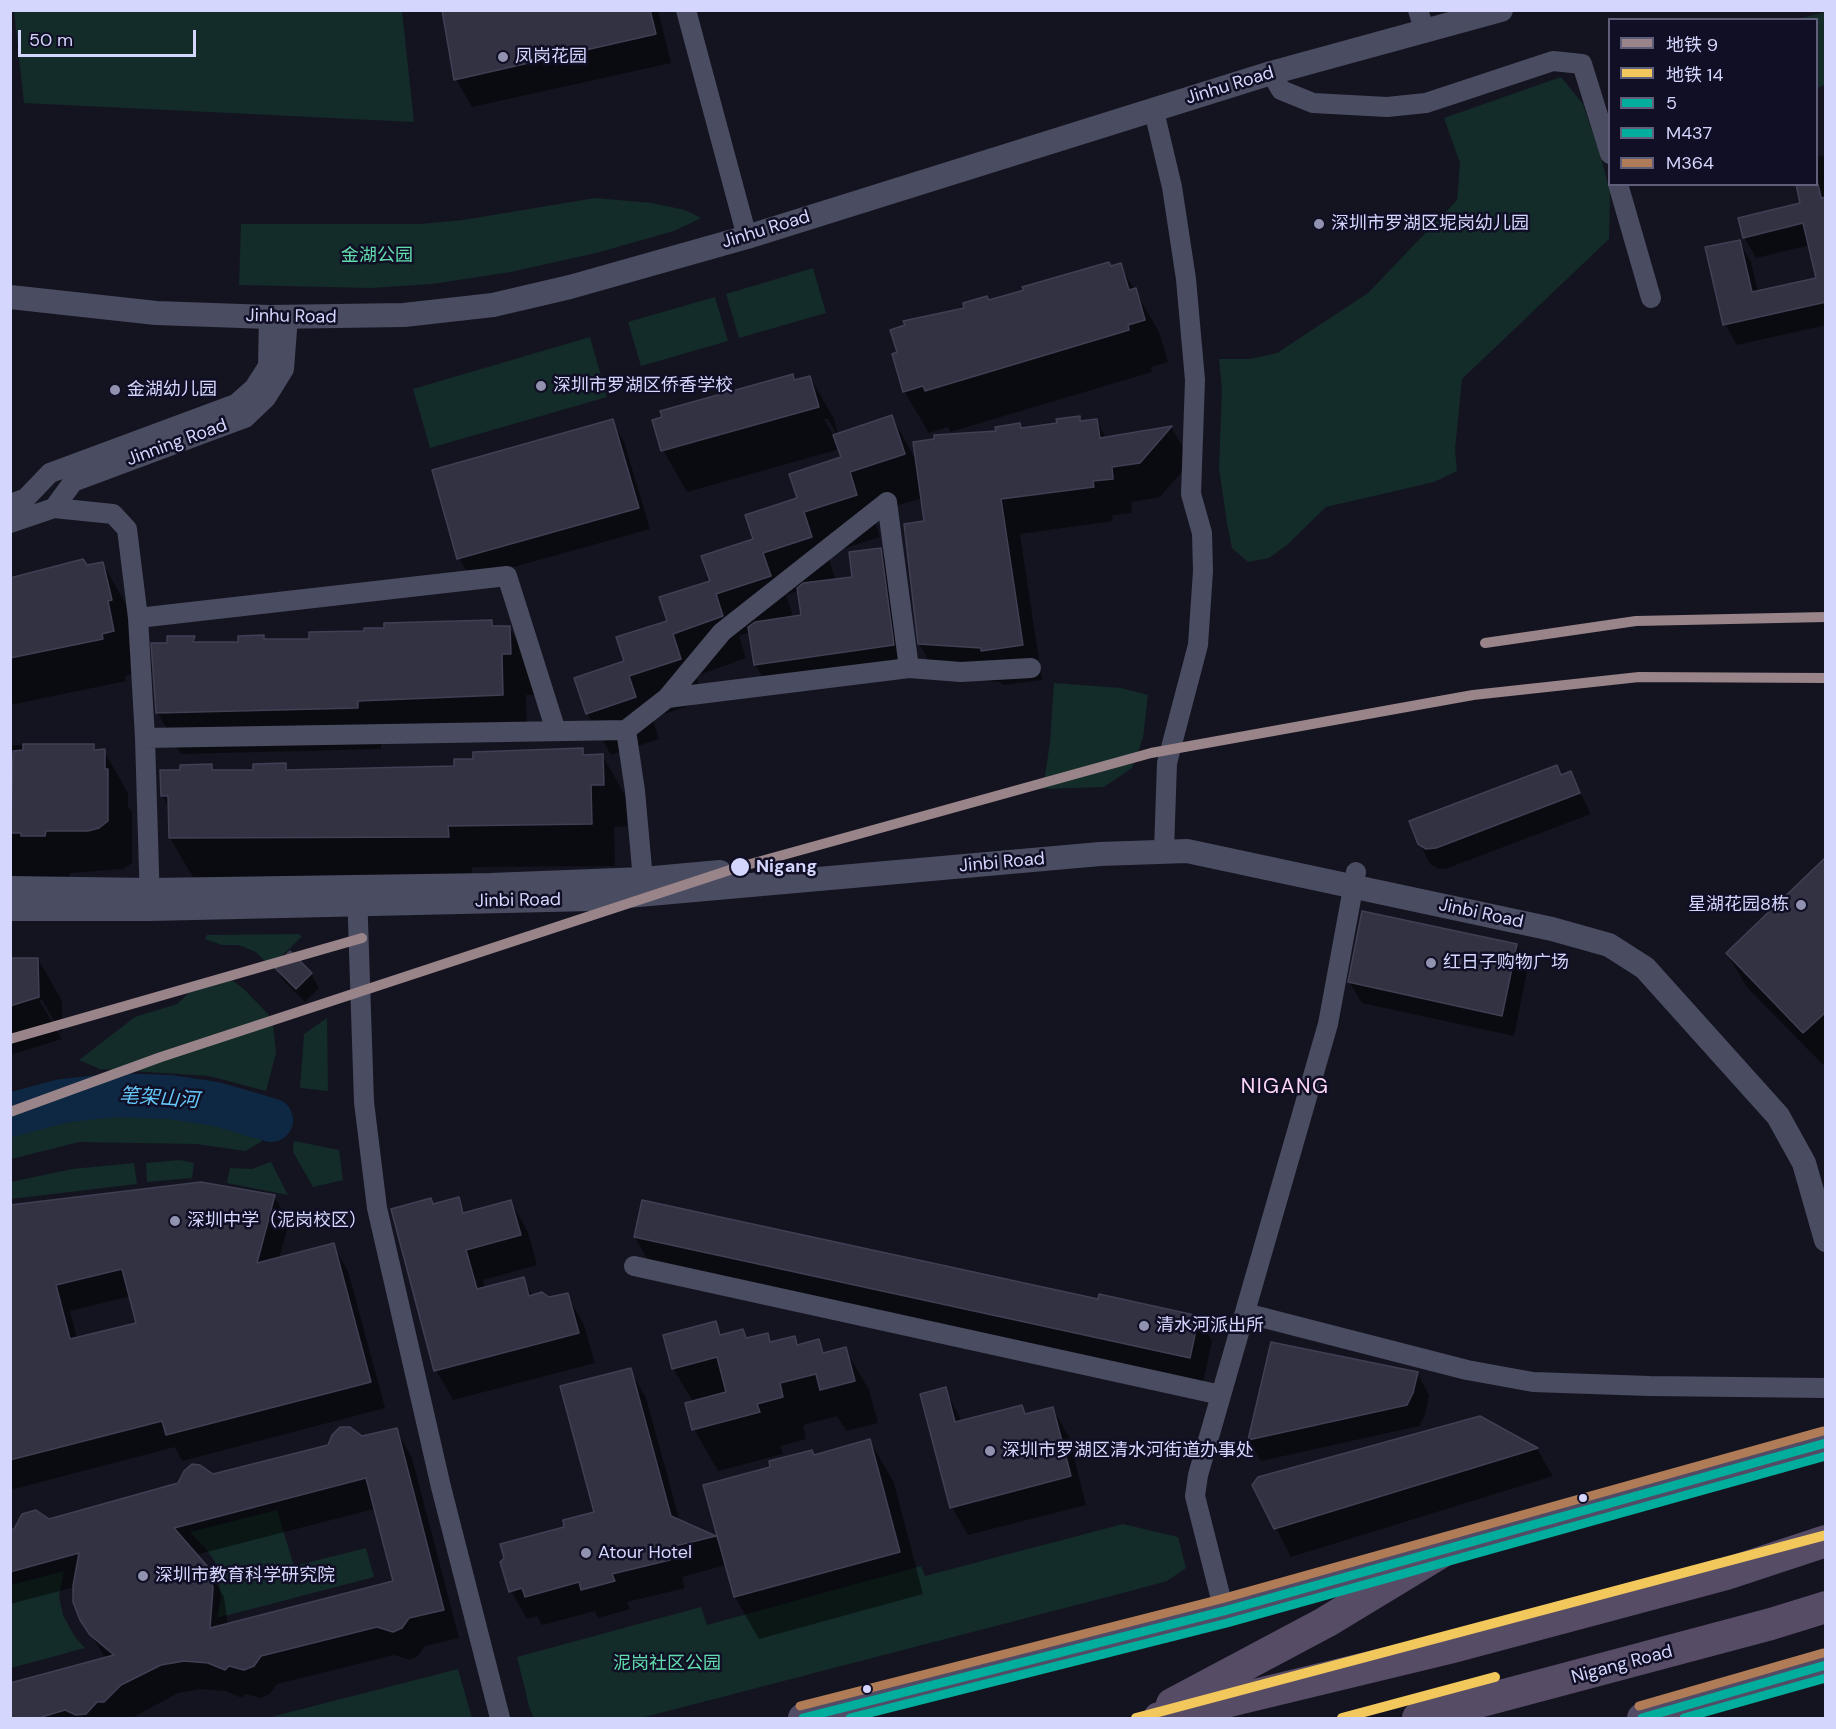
<!DOCTYPE html>
<html>
<head>
<meta charset="utf-8">
<style>
	body { margin:0 }
	#map { position:relative; width:1836px; height:1729px; overflow:hidden; background:#141420; font-family:"DM Sans","Noto Sans SC",sans-serif }
	canvas { display:block }
	.frame { position:absolute; inset:0; border:12px solid #d5d6fe; pointer-events:none }
	.legend { position:absolute; left:1608px; top:18px; width:210px; height:168px; box-sizing:border-box; background:#100f25; border:2px solid #5f5f7c; margin:0; padding:8px 10px; list-style:none; font-size:18px; color:#d5d6fe }
	.legend li { display:flex; align-items:center; gap:12px; height:30px }
	.legend b { width:30px; border:2px solid #5f5f7c }
	.scale { position:absolute; left:18px; top:30px; width:178px; height:27px; box-sizing:border-box; border:3px solid #d5d6fe; border-top:0; padding-left:8px; font-size:18px; line-height:21px; white-space:nowrap; color:#d5d6fe; -webkit-text-stroke:4px #100f25; paint-order:stroke }
</style>
</head>
<body>
<div id="map">
<canvas width="1836" height="1729"></canvas>
<div class="frame"></div>
<ul class="legend">
<li><b style="height:8px;background:#998489"></b>地铁 9</li>
<li><b style="height:8px;background:#f2c75c"></b>地铁 14</li>
<li><b style="height:8px;background:#01ad9c"></b>5</li>
<li><b style="height:8px;background:#01ad9c"></b>M437</li>
<li><b style="height:8px;background:#b07c57"></b>M364</li>
</ul>
<div class="scale">50 m</div>
</div>
<script>
const context = document.querySelector('canvas').getContext('2d');
context.lineJoin = 'round';
function paint(path, color) { context.fillStyle = color; context.fill(path, 'evenodd'); }
const toPath = rows => new Path2D(rows.map(r => 'M' + r).join(''));
function trace(path, color, width, dash) { context.strokeStyle = color; context.lineWidth = width; context.lineCap = dash ? 'butt' : 'round'; context.setLineDash(dash || []); context.stroke(path); }
function write(font, color, halo, rows, align = 'center') {
  context.font = font + ' "DM Sans","Noto Sans SC",sans-serif'; context.lineWidth = 5; context.setLineDash([]); context.textBaseline = 'middle'; context.strokeStyle = halo; context.fillStyle = color; for (const [text, x, y, turn = 0] of rows) {
    context.save(); context.translate(x, y); context.rotate((+turn || 0) * Math.PI / 180); context.textAlign = isNaN(turn) ? turn : align; if (halo) context.strokeText(text, 0, 0); context.fillText(text, 0, 0); context.restore();
  }
}
paint(toPath([
	[14,11,402,11,414,122,24,103],
	[1825,12,1825,85,1817,88,1816,20,1799,19],
	[1561,77,1583,104,1602,161,1610,193,1609,239,1462,379,1455,450,1457,471,1434,482,1326,507,1287,545,1269,558,1248,562,1232,548,1227,523,1219,468,1222,389,1219,359,1250,359,1277,353,1368,293,1457,200,1460,163,1444,118],
	[595,198,652,203,685,210,701,218,674,231,596,253,511,272,432,284,371,288,239,285,241,224,421,224,463,220],
	[813,268,826,313,739,338,726,294],
	[715,297,728,341,641,366,628,322],
	[590,337,607,397,430,448,413,389],
	[1054,683,1121,688,1148,695,1143,738,1132,768,1104,787,1043,789,1050,742],
	[298,934,302,936,271,967,256,952,239,945,222,945,205,939,207,935],
	[226,976,244,989,268,1014,273,1025,276,1053,266,1091,209,1076,100,1069,79,1060,135,1017,177,1004,205,978],
	[327,1018,328,1091,300,1088,304,1034],
	[155,1115,189,1118,263,1132,261,1142,245,1151,196,1144,79,1142,11,1159,11,1135,86,1118],
	[294,1141,339,1150,343,1180,313,1187,293,1152],
	[180,1160,194,1163,192,1178,147,1182,146,1163],
	[271,1162,288,1195,227,1183,230,1168,252,1169],
	[134,1163,137,1184,11,1199,11,1182,72,1169],
	[277,1510,294,1566,366,1548,374,1577,217,1618,221,1597,217,1565,207,1550,190,1532],
	[1123,1524,1178,1537,1186,1568,1167,1581,1138,1589,641,1718,534,1718,530,1710,517,1657,701,1607,707,1625,921,1566,925,1576],
	[64,1571,59,1597,63,1615,75,1637,85,1648,11,1668,11,1585],
	[458,1669,472,1718,267,1718]
]), '#132b29');
paint(toPath([
	[444,10,658,10,671,63,472,107,456,79],
	[1826,155,1826,325,1737,345,1725,324,1739,241,1751,262,1758,292,1818,279,1810,245,1756,258,1744,237,1802,204,1816,184,1816,157],
	[1120,265,1159,332,1168,362,1151,367,1152,372,950,432,948,427,929,433,904,391,989,302],
	[792,375,795,381,810,377,834,419,838,435,892,417,917,462,1019,425,1022,429,1058,425,1079,418,1082,423,1097,421,1106,438,1171,427,1191,461,1160,497,1131,502,1132,513,1112,515,1113,521,1020,534,1042,680,1002,685,1001,682,939,678,919,644,925,522,922,498,872,513,880,537,827,554,836,581,854,578,880,550,897,578,909,673,771,693,755,664,750,632,739,636,746,658,696,676,704,701,652,718,659,739,611,755,587,713,626,662,843,458,840,449,687,492,663,450],
	[824,419,828,419,840,440,837,442],
	[799,591,802,616,793,617,786,595],
	[612,421,624,442,650,529,471,579,459,558],
	[103,564,127,606,137,673,125,676,126,681,10,705,10,579],
	[491,621,495,627,509,627,533,669,534,695,526,695,527,737,381,742,381,749,181,754,157,712,168,644,194,637,197,644,240,643,263,637,265,641,311,640],
	[10,745,93,746,96,751,104,751,128,793,128,807,132,812,132,863,123,869,70,873,69,877,10,878],
	[582,750,586,756,602,755,626,797,627,826,614,827,615,866,472,867,472,879,194,879,170,838,170,808,162,796,182,772,211,765,215,772,255,771,285,765,289,771,456,768],
	[1556,766,1562,776,1570,773,1591,814,1448,868,1439,869,1431,865,1419,843],
	[1826,859,1826,1062,1823,1065,1746,986,1727,953],
	[1516,945,1528,966,1514,1036,1362,1003,1349,982],
	[38,959,62,1001,62,1034,42,1000,39,1000,62,1039,10,1055,10,960],
	[276,968,311,974,319,988,305,1002,284,981],
	[274,1196,289,1222,279,1259,333,1245,348,1271,385,1408,182,1461,175,1447,10,1490,10,1206],
	[131,1296,138,1324,77,1339,70,1311],
	[458,1199,466,1214,511,1202,528,1232,537,1265,483,1280,485,1289,523,1279,533,1296,549,1299,567,1295,584,1325,595,1363,453,1400,436,1370,431,1200,434,1205],
	[635,1237,1099,1300,1198,1317,1212,1341,1203,1382,649,1262],
	[715,1322,723,1336,742,1330,747,1339,767,1334,772,1344,794,1338,799,1346,818,1341,826,1354,845,1349,869,1390,878,1423,846,1431,837,1416,803,1425,806,1439,780,1446,783,1454,718,1471,694,1429,693,1402,673,1368],
	[1272,1344,1417,1373,1429,1395,1425,1415,1419,1426,1261,1461,1249,1440],
	[630,1370,646,1398,680,1522,715,1537,719,1544,814,1456,870,1441,894,1483,923,1594,759,1639,735,1597,726,1565,682,1577,685,1588,627,1602,630,1609,598,1618,595,1611,542,1625,537,1616,527,1619,511,1591,566,1528,596,1513],
	[945,1389,962,1422,1021,1406,1027,1415,1053,1409,1069,1437,1086,1505,968,1535,952,1507],
	[1479,1418,1537,1449,1553,1476,1291,1557,1254,1485],
	[396,1430,412,1458,459,1638,425,1646,418,1656,410,1660,394,1655,277,1684,270,1694,261,1698,245,1694,242,1698,225,1691,200,1689,178,1693,132,1718,10,1718,106,1659,82,1620,75,1587,10,1604,10,1531,15,1530,20,1518,26,1512,36,1512,49,1521],
	[374,1509,395,1582,228,1625,224,1597,207,1568,195,1555]
]), '#0007');
trace(toPath([
	[10,1115,62,1101,116,1095,170,1097,216,1104,271,1120]
]), '#0e2843', 44);
const building = toPath([
	[442,10,650,10,656,34,454,80,442,10],
	[1796,184,1818,184,1821,198,1826,197,1826,302,1723,325,1705,247,1740,240,1752,292,1816,278,1803,223,1743,238,1738,218,1800,203,1796,184],
	[1109,262,1111,266,1121,263,1129,290,1136,288,1145,320,1128,325,1129,330,925,391,923,386,903,392,892,354,897,352,890,330,905,325,903,321,964,308,963,303,987,296,989,300,1024,290,1022,287,1109,262],
	[793,374,794,380,810,376,819,407,661,451,652,420,662,417,660,411,793,374],
	[892,415,905,454,850,472,857,495,804,512,812,537,763,553,771,576,716,594,723,616,673,634,681,659,629,676,636,697,586,714,574,678,624,661,616,637,667,621,659,597,710,581,701,556,753,539,745,515,797,498,789,474,841,457,833,435,892,415],
	[1080,416,1080,421,1097,419,1100,438,1172,426,1140,463,1112,467,1113,479,1093,481,1094,487,1001,499,1023,645,981,651,981,648,918,644,904,524,924,521,913,442,934,439,934,435,996,431,995,427,1020,423,1021,428,1057,423,1056,419,1080,416],
	[613,419,639,508,457,559,432,470,613,419],
	[881,548,894,645,754,665,748,627,755,622,801,615,797,588,803,583,852,577,849,552,881,548],
	[83,559,87,565,103,562,112,600,108,601,114,631,102,634,103,639,10,658,10,578,83,559],
	[492,620,492,626,510,626,511,654,502,654,503,695,358,701,358,708,156,713,151,643,167,643,167,636,195,636,193,642,238,642,238,636,264,635,264,639,309,639,309,632,364,631,364,628,384,628,384,623,492,620],
	[23,744,94,744,94,750,105,749,105,769,108,769,108,821,99,828,88,831,46,831,45,836,21,836,21,833,11,833,13,751,23,750,23,744],
	[583,748,583,755,603,754,604,785,591,785,592,824,448,826,449,837,169,838,168,796,161,796,160,770,180,770,180,765,212,764,212,770,253,770,253,764,286,763,286,770,454,766,454,759,473,759,473,752,583,748],
	[1557,765,1561,775,1571,771,1580,793,1436,848,1426,849,1418,844,1409,821,1557,765],
	[1826,857,1826,1012,1803,1033,1726,953,1826,857],
	[1362,911,1517,944,1502,1016,1348,982,1362,911],
	[290,951,312,973,296,989,274,967,290,951],
	[10,958,38,958,39,997,10,1006,10,958],
	[201,1182,275,1195,257,1263,334,1243,371,1382,166,1435,162,1421,10,1460,10,1205,201,1182],
	[122,1269,136,1323,70,1339,56,1285,122,1269],
	[459,1197,463,1213,511,1200,521,1235,466,1250,477,1289,524,1277,529,1296,542,1292,549,1297,568,1293,579,1333,434,1371,391,1209,431,1198,433,1204,459,1197],
	[642,1200,1098,1299,1099,1294,1199,1316,1190,1358,634,1237,642,1200],
	[716,1321,720,1335,743,1329,746,1338,768,1333,770,1342,795,1336,797,1345,819,1339,823,1353,846,1347,855,1381,820,1390,816,1374,780,1383,783,1397,757,1404,760,1412,692,1430,685,1403,726,1392,717,1357,672,1369,663,1335,716,1321],
	[1271,1342,1418,1372,1413,1393,1407,1405,1248,1440,1271,1342],
	[631,1368,671,1516,716,1536,667,1548,670,1560,612,1574,615,1581,581,1590,579,1582,525,1597,522,1588,509,1592,500,1562,504,1558,500,1544,564,1527,563,1520,594,1512,560,1386,631,1368],
	[946,1387,955,1422,1022,1405,1025,1414,1053,1407,1071,1476,950,1508,920,1394,946,1387],
	[1480,1416,1538,1448,1274,1529,1252,1485,1258,1477,1480,1416],
	[340,1427,350,1427,362,1436,397,1428,444,1610,409,1618,402,1628,393,1632,377,1627,261,1656,254,1666,244,1670,229,1666,225,1670,208,1663,184,1661,161,1665,121,1685,104,1702,97,1702,86,1714,76,1715,65,1710,35,1719,10,1719,10,1683,114,1655,90,1635,80,1620,73,1602,73,1586,79,1553,10,1572,10,1530,14,1529,22,1514,36,1510,49,1519,178,1483,184,1471,192,1464,200,1465,213,1474,328,1445,332,1435,340,1427],
	[366,1478,393,1581,210,1628,213,1588,208,1567,174,1528,366,1478],
	[870,1439,900,1552,734,1597,703,1485,770,1467,769,1461,812,1450,814,1455,870,1439]
]);
paint(building, '#333242');
trace(building, '#403f54', 1.5);
trace(toPath([
	[686,10,747,237],
	[1418,10,1425,32],
	[1271,73,1281,90,1313,103,1387,107,1426,103,1553,61,1582,64,1610,154],
	[1154,111,1172,187,1186,279,1195,380,1191,494,1202,533,1203,571,1198,645,1167,763,1164,851],
	[1618,184,1651,298],
	[10,504,26,498,50,473,236,404,254,388,268,366,269,317],
	[54,508,113,514,127,529,138,618,145,738,150,904],
	[10,523,54,508,73,482,245,418,266,398,284,369,288,317],
	[138,618,507,576,556,731],
	[909,668,961,672,1031,668],
	[626,730,635,791,644,891],
	[145,738,626,730,667,698,722,632,887,502,909,668,667,698],
	[357,891,364,1102,377,1208,441,1487,500,1718],
	[634,1266,1221,1395],
	[1245,1313,1467,1370,1533,1382,1649,1386,1826,1388],
	[1224,1611,1195,1496,1198,1475,1328,1024,1356,872]
]), '#4a4c61', 20);
trace(toPath([
	[10,297,156,313,269,317,404,315,493,305,570,287,747,237,1271,73,1501,10],
	[10,888,150,890,491,885,643,879,720,872],
	[10,909,150,909,593,899,1100,854,1187,851,1552,929,1609,945,1645,968,1778,1116,1804,1163,1826,1240]
]), '#4a4c61', 24);
trace(toPath([
	[803,1718,1224,1611,1826,1443],
	[1642,1718,1826,1665]
]), '#514b66', 30);
trace(toPath([
	[1172,1704,1326,1622,1448,1548],
	[1159,1718,1449,1648,1726,1574,1826,1541],
	[1418,1718,1771,1624,1826,1607]
]), '#574c66', 32);
trace(toPath([
	[803,1718,1224,1611,1826,1443],
	[1642,1718,1826,1665]
]), '#01ad9c', 9);
trace(toPath([
	[850,1718,1227,1623,1826,1456],
	[1684,1718,1826,1678]
]), '#01ad9c', 9);
trace(toPath([
	[800,1706,1221,1599,1823,1431],
	[1639,1706,1823,1653]
]), '#b07c57', 9);
trace(toPath([
	[1485,643,1636,621,1826,617],
	[10,1039,362,938],
	[10,1112,161,1057,736,868,1151,753,1473,695,1639,677,1826,678]
]), '#998489', 10);
trace(toPath([
	[1136,1718,1826,1535],
	[1342,1718,1495,1677]
]), '#f2c75c', 10);
for (const [x, y, r, color] of [
	[503,57,6,"#9192b0"],
	[1319,224,6,"#9192b0"],
	[541,386,6,"#9192b0"],
	[115,390,6,"#9192b0"],
	[740,867,10,"#d5d6fe"],
	[1801,905,6,"#9192b0"],
	[1431,963,6,"#9192b0"],
	[175,1221,6,"#9192b0"],
	[1144,1326,6,"#9192b0"],
	[990,1451,6,"#9192b0"],
	[1583,1498,5,"#d5d6fe"],
	[586,1553,6,"#9192b0"],
	[143,1576,6,"#9192b0"],
	[867,1689,5,"#d5d6fe"]
]) { const dot = new Path2D(); dot.arc(x, y, r, 0, 2 * Math.PI); context.fillStyle = color; context.fill(dot); trace(dot, '#100f25', 2); }
write('18px', '#d5d6fe', '#100f25', [
	["凤岗花园",515,57],
	["深圳市罗湖区坭岗幼儿园",1331,224],
	["深圳市罗湖区侨香学校",553,386],
	["金湖幼儿园",127,390],
	["星湖花园8栋",1789,905,"right"],
	["红日子购物广场",1443,963],
	["深圳中学（泥岗校区）",187,1221],
	["清水河派出所",1156,1326],
	["深圳市罗湖区清水河街道办事处",1002,1451],
	["Atour Hotel",598,1553],
	["深圳市教育科学研究院",155,1576]
], 'left');
write('18px', '#d5d6fe', '#100f25', [
	["Jinhu Road",1230,86,-17],
	["Jinhu Road",766,230,-17],
	["Jinhu Road",291,317,1],
	["Jinning Road",177,443,-20],
	["Jinbi Road",1002,863,-5],
	["Jinbi Road",518,901,-1],
	["Jinbi Road",1481,914,12],
	["Nigang Road",1622,1665,-15]
]);
write('18px', '#62ddad', '#100f25', [
	["金湖公园",377,256],
	["泥岗社区公园",667,1664]
]);
write('bold 18px', '#d5d6fe', '#100f25', [
	["Nigang",756,867]
], 'left');
write('italic 20px', '#65cafb', '#100f25', [
	["笔架山河",159,1099,4]
]);
context.letterSpacing = '1.5px';
write('21px', '#fed7f5', '#100f25', [
	["NIGANG",1285,1087]
]);
context.letterSpacing = '0px';
</script>
</body>
</html>
